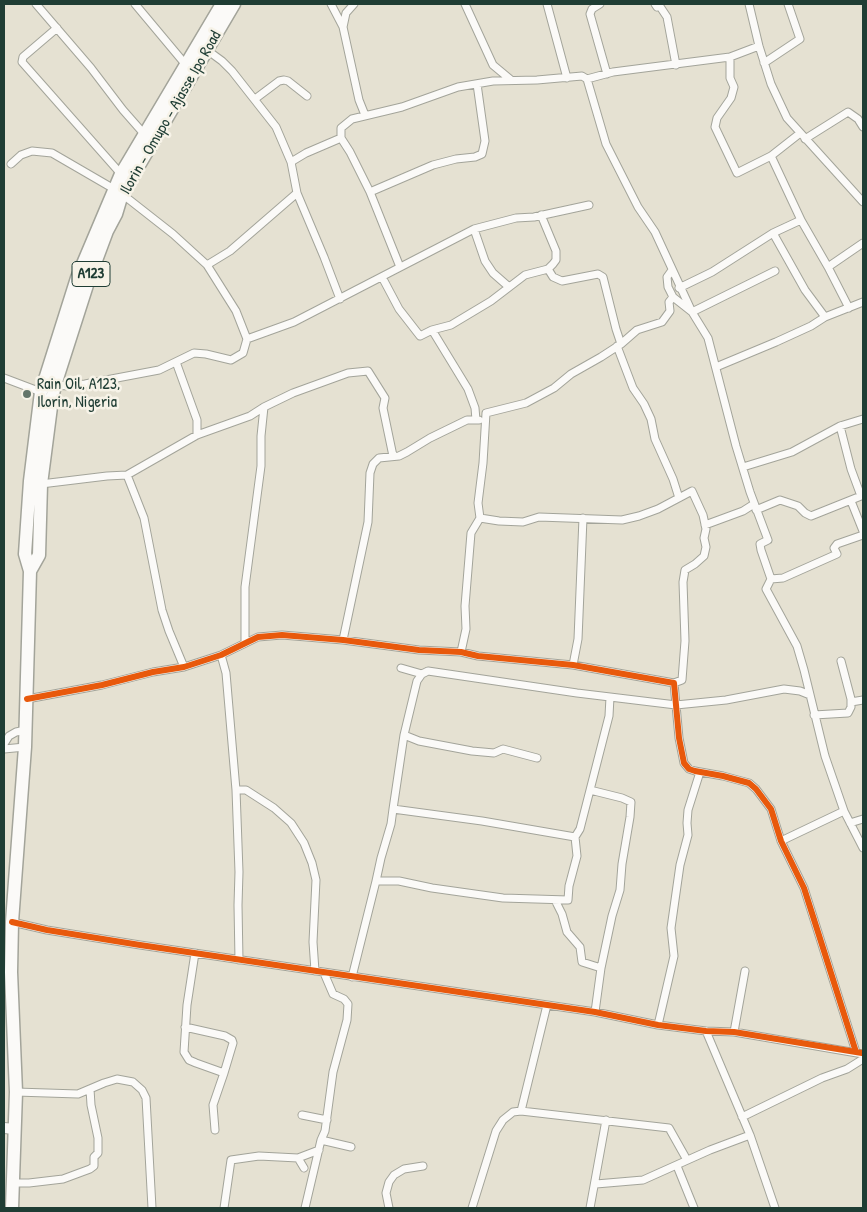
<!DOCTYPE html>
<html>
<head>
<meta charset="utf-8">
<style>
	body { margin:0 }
	#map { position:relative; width:867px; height:1212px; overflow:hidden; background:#e5e1d2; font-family:"Patrick Hand",sans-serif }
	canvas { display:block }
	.frame { position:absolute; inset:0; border:5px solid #1f3d34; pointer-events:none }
</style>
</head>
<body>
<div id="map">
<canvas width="867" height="1212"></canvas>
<div class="frame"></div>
</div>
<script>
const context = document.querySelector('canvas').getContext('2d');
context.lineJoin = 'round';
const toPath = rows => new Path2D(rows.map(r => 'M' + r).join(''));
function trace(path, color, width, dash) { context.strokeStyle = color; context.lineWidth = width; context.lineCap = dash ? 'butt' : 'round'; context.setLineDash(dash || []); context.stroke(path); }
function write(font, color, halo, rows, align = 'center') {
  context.font = font + ' "Patrick Hand",sans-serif'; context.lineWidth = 5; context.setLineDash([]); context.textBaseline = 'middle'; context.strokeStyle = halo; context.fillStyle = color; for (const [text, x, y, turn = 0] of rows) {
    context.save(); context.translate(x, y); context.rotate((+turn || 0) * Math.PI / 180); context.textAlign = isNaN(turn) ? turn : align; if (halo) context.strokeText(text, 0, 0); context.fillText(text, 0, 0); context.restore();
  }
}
const street = toPath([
	[36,4,91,68,123,110,145,135],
	[135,4,186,65],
	[331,4,343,27],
	[354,4,346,13,343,27,359,100,365,115],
	[465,4,493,65,511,80],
	[547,4,567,78],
	[600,4,592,9,590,14,607,74],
	[655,4,657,7,659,5,667,17,676,65],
	[749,4,759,46,771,84,787,118,863,202],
	[57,28,23,57,22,62,121,174],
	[207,50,222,61,232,71,276,127,291,162,297,193,324,257,340,299],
	[730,57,730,78,734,87,731,98,717,118,715,127,737,173,771,156,799,134],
	[764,63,800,39,788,4],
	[587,79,606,144,638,207,655,232,692,312,708,338,736,446,750,492,768,540,760,544,761,550,771,579,766,589,797,646,804,670,825,756,844,811,781,841],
	[255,99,279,81,284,80,288,81,307,96],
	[341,138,350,152,370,192,400,267],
	[805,139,848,112,858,119,863,127],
	[771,156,801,220,828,267,849,308],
	[291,162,306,153,341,138,341,128,352,119,402,107,458,87,493,81,537,80,582,76,587,79,613,72,730,57,759,46],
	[11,164,21,155,32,151,52,153,114,189],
	[370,192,433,165,456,159,475,157,482,154,485,141,477,84],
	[474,229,485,261,493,273,509,287],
	[773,233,805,290,825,317],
	[207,265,230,251,297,193],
	[828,267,863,243],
	[548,269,553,277,562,281,598,274,603,277,616,329,621,344],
	[672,270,667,277,668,287,673,297],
	[382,277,399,309,420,336,432,330,451,325,491,301,525,275,548,269,553,264,556,260,556,251,541,215],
	[679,288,712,272,773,233,801,220],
	[432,330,468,389,475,408,476,420,479,420],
	[247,339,294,322,474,229,516,218,534,217,589,205],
	[617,346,633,388,644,404,651,419,655,439,673,479,679,498],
	[176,362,197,420,197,435],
	[716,367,776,342,811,326,825,317,863,302],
	[4,378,41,392],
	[55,385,68,386,85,384,159,370,194,353,206,354,231,360,243,353,247,339,236,311,207,265,173,234,122,194],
	[840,426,863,419],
	[743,467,792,452,840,426,851,469,861,496,863,495],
	[127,475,144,518,162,610,169,631,184,667],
	[41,484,107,476,127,475,197,435,250,416,264,407,293,393,348,373,368,371,385,398,383,408,393,456],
	[851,501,863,531],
	[756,510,780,500,798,506,805,513,811,516,861,496],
	[480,518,499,521,523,522,539,517,622,520,639,516,658,509,692,491,703,515,706,529,704,538,706,547,704,556,695,564,685,570,683,582,685,641,682,680,674,683],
	[705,525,743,511,754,504],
	[771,579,783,578,837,554,834,548,837,544,863,535,863,533],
	[343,640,368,522,370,473,373,464,379,458,399,456,407,452,430,438,467,420,476,420],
	[245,643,245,587,261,466,261,436,264,407],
	[461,652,466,629,465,606,471,533,480,518,478,503,483,463,486,413,526,403,554,388,571,374,601,357,621,344,637,330,662,322,670,311,669,302,673,297,692,312,775,271],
	[221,655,226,673,236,790],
	[573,665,578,639,583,518],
	[401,668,422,674],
	[610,697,609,716,580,829,575,837,482,821,393,809,404,735,417,681,422,674,428,671,577,693,676,705,726,700,784,689,800,691,810,695],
	[27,699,102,685,153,672,184,667,221,655,258,637,282,635,343,640,419,650,461,652,478,656,573,665,674,683,679,738,684,763,689,769,695,771,723,776,749,783,756,789,771,809,781,841,804,888,856,1052],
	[851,702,863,700],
	[814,715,848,713,851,707,851,699,841,661],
	[404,735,419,741,472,751,494,753,503,749,537,758],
	[4,744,9,736,16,732,26,730],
	[4,749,25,747],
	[590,790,622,798,631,802,630,817,622,864,620,890,612,916,601,968],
	[393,809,391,824,381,858,376,881,399,881,432,888,503,898,568,900,569,886,577,856,575,837],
	[844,811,863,848],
	[850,823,863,819],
	[555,900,562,914,567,932,580,947,582,962,601,968,595,1012],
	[12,922,47,930,140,945,595,1012,658,1025,706,1031,734,1032,863,1054],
	[195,953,187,1005,184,1052,189,1060,196,1063,224,1073,213,1105,215,1130],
	[239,960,238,905,239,872,236,790,246,790,274,808,291,823,304,843,312,863,316,880,313,942,315,971],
	[352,977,376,881],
	[658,1025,674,956,671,928,680,865,688,835,687,823,688,810,700,772],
	[185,1027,225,1036,232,1040,233,1043,224,1073],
	[706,1031,750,1135,775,1208],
	[734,1032,745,971],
	[16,1092,78,1094,104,1083,117,1079,133,1082,142,1090,146,1098,152,1208],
	[521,1111,669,1128,687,1160],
	[302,1115,327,1120],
	[742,1117,822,1078,847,1069,863,1059],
	[321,1140,351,1147],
	[298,1158,304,1168],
	[677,1166,694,1208],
	[13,1183,29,1183,63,1179,90,1169,94,1166,94,1157,98,1153,98,1138,91,1105,90,1089],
	[596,1184,643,1180,710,1150,750,1135],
	[224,1208,231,1160,259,1156,298,1158,319,1150],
	[305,1208,321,1140,325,1131,333,1072,347,1020,348,1004,344,999,333,994,324,973],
	[389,1208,386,1193,389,1182,394,1175,404,1169,423,1166],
	[472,1208,496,1131,503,1120,513,1112,521,1111,547,1005],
	[590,1208,606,1120]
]);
const secondary = toPath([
	[4,1128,15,1129]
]);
const highway = toPath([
	[30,571,39,555,41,484,52,399,55,385,88,282,107,231,116,214,122,194,234,4],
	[12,1208,16,1092,11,972,12,922,25,747,30,571,25,554,30,481,41,392,77,278,121,174,222,4]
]);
trace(street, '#a3a49a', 9);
trace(secondary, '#a3a49a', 12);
trace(highway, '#a3a49a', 15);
trace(street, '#fbfaf8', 7);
trace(secondary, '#fbfaf8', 10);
trace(highway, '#fbfaf8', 12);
trace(toPath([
	[27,699,102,685,153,672,184,667,221,655,258,637,282,635,343,640,419,650,461,652,478,656,573,665,674,683,679,738,684,763,689,769,695,771,723,776,749,783,756,789,771,809,781,841,804,888,856,1052],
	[12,922,47,930,140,945,595,1012,658,1025,706,1031,734,1032,862,1053]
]), '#e8590c', 6);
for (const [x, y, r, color] of [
	[27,394,5,"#64766b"]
]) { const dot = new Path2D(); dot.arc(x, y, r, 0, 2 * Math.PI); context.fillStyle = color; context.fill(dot); trace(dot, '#f7f3e8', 2); }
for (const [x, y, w] of [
	[91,274,38]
]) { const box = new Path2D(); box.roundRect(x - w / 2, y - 12.5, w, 25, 4); context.fillStyle = '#f7f3e8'; context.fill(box); trace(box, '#1f3d34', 1); }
write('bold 15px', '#1f3d34', null, [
	["A123",91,274]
]);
write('16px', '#1f3d34', '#f7f3e8', [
	["Ilorin - Omupo - Ajasse Ipo Road",171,113,-60]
]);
write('16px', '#1f3d34', '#f7f3e8', [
	["Rain Oil, A123,",37,385],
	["Ilorin, Nigeria",37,403]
], 'left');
</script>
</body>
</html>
